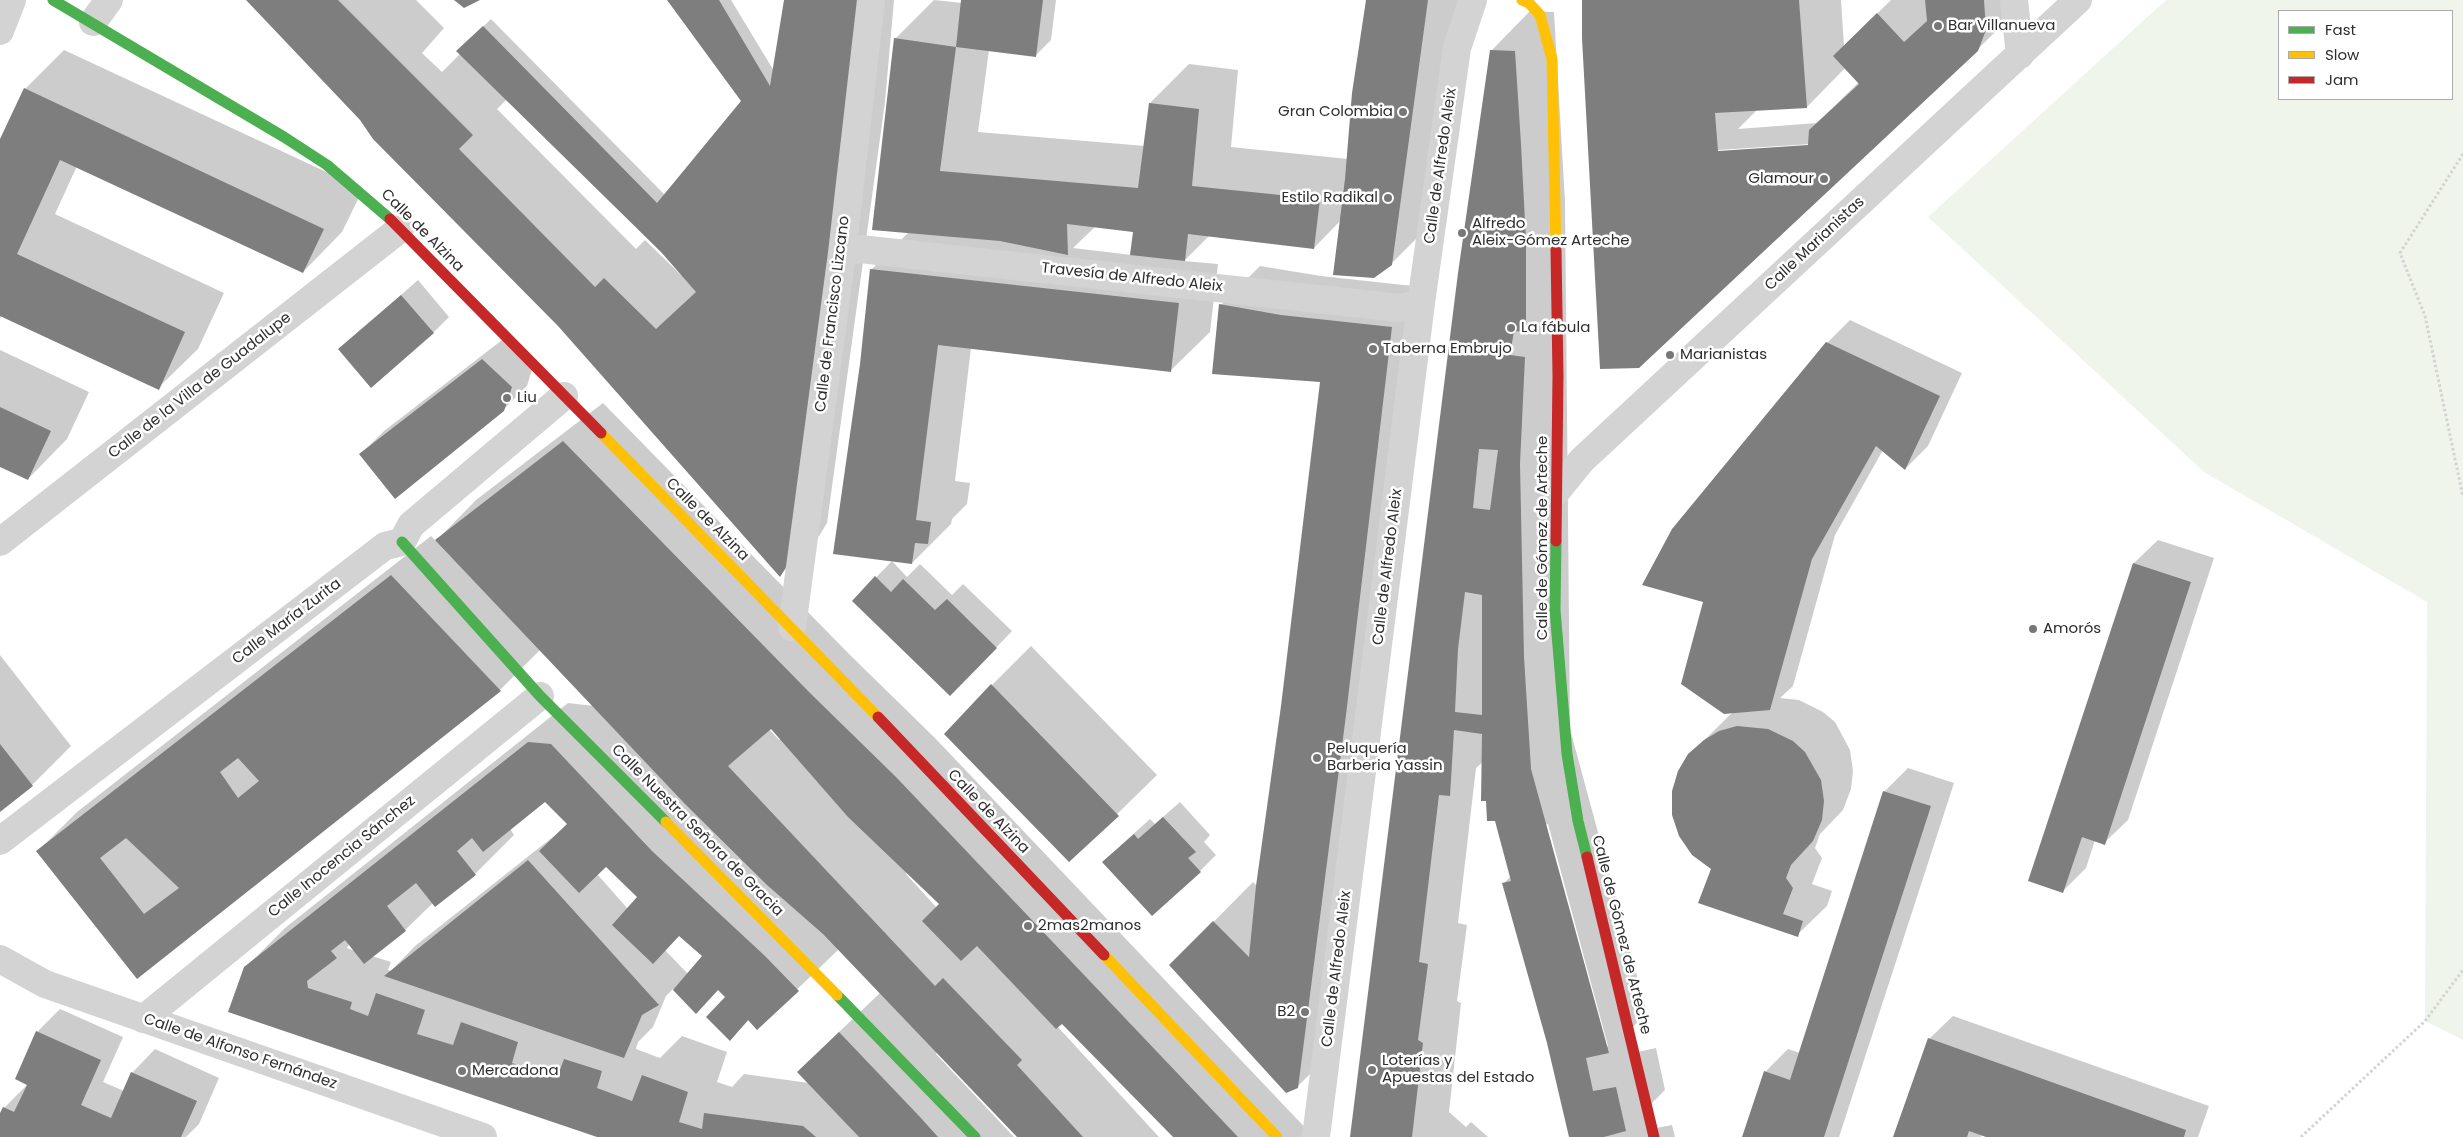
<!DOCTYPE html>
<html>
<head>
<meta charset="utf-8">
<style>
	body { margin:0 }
	#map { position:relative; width:2463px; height:1137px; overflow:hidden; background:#fff; font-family:Poppins,sans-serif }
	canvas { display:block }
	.legend { position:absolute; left:2278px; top:10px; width:175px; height:90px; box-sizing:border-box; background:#fff; border:1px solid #ababab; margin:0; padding:6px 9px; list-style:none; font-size:15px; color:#2e2e2e }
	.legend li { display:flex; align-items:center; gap:10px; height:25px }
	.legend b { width:25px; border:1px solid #ababab }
</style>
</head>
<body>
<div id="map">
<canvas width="2463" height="1137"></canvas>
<ul class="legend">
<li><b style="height:6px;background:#4caf50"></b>Fast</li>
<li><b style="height:6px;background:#ffc107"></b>Slow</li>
<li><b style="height:6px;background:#c62828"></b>Jam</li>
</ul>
</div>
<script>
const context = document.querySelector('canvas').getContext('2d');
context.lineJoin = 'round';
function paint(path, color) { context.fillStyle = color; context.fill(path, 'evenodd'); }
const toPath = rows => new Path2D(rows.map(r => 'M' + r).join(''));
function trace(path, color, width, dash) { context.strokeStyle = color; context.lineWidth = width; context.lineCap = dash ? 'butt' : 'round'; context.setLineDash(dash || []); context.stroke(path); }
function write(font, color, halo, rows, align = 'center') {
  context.font = font + ' Poppins,sans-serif'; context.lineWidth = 5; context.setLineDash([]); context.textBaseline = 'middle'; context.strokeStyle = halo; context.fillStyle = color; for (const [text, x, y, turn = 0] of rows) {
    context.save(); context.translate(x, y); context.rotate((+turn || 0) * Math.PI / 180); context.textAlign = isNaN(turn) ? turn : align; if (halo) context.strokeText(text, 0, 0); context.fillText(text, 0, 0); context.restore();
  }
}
paint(toPath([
	[2166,0,2463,0,2463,1040,2425,1021,2427,602,2204,472,1928,217],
	[2452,11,2452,99,2279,99,2279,11]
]), '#f0f5eb');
paint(toPath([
	[248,0,416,0,444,28,422,53,442,72,460,54,465,44,491,19,665,195,743,101,668,0,731,0,774,71,785,0,894,0,885,102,827,523,819,536,780,575,559,325],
	[507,99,662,251,682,274,681,275,645,240,636,249,497,109],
	[934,0,962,3,963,0,1056,0,1051,40,1035,56,989,50,978,132,1145,146,1150,103,1189,64,1238,70,1231,147,1348,159,1367,0,1461,0,1431,224,1391,264,1341,220,1314,248,1209,236,1184,261,1218,264,1210,332,1170,371,971,348,955,481,970,483,967,504,952,519,951,524,912,563,861,364,871,270,909,232,895,39],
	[1096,226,1135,231,1132,255,1073,248],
	[1583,0,1841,0,1844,46,1891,0,2021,0,2017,10,1977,50,1639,367],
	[1846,67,1859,82,1817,123,1738,129,1757,110,1807,107],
	[1811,144,1811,146,1687,155,1687,152],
	[1530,11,1554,12,1565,201,1570,729,1647,1013,1628,1032,1633,1053,1656,1048,1665,1090,1646,1109,1651,1129,1672,1125,1675,1137,1570,1137,1548,1043,1504,883,1511,876,1483,762,1476,768,1458,923,1467,925,1457,1001,1461,1003,1449,1112,1466,1127,1471,1122,1488,1137,1351,1137,1491,51],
	[1548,824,1608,1046,1605,1046,1545,825],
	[64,50,363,189,342,232,303,272,77,166,55,214,224,293,198,349,158,388,2,315,0,319,0,142,25,89],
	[1260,266,1321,276,1431,288,1337,1047,1297,1087,1171,965,1253,882,1257,886,1282,707,1321,381,1221,305],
	[418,280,449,317,433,333,340,349],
	[1850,320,1962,373,1928,446,1905,469,1883,450,1835,535,1793,686,1780,698,1799,700,1823,712,1835,722,1850,750,1853,771,1851,789,1843,810,1820,834,1815,848,1822,858,1812,884,1832,891,1827,906,1797,935,1712,868,1689,755,1733,712,1827,343],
	[506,337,534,363,527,386,503,410,361,454,384,431],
	[0,350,89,392,67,439,28,479,0,466],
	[603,403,850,655,935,738,1314,1137,1174,1137,1062,1022,1057,1026,1159,1137,1018,1137,937,1052,936,1054,1014,1137,598,1137,245,968,285,928,568,703,594,706,541,649,500,690,137,977,37,852,77,812,431,536,436,541,476,500],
	[771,727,781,738,779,740,769,729],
	[546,800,568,824,559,832,415,946,391,971,388,970,391,962,372,956,405,930,433,903,475,874,514,835,510,829],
	[606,865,639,897,628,909,597,874],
	[907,872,941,904,937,908,906,874],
	[680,935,703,956,688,974,665,950],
	[350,943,355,951,347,948],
	[839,949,880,993,838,1033,809,1083,744,1074,732,1087,717,1082,727,1052,682,1036,660,1058,636,1049,638,1042,653,1027,666,996,673,989,696,1012,719,989,727,997,730,1039,749,1020,757,1028],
	[2158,540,2214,558,2128,820,2104,843,2095,840,2086,868,2063,891,2030,881,2134,563],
	[892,561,907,577,920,564,952,595,963,584,1012,631,966,679,853,601],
	[1031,646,1157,775,1069,861,992,685],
	[0,655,71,746,32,785,0,811],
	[1908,768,1954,783,1839,1137,1744,1137,1765,1072,1788,1049,1800,1053,1884,792],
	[1180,802,1210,835,1204,842,1216,855,1200,871,1120,846,1150,819,1155,824],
	[60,1009,123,1037,103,1082,124,1091,132,1073,155,1049,219,1078,199,1124,186,1137,0,1137,0,1116,4,1108,28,1084,37,1032],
	[1953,1016,2209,1106,2198,1137,1990,1137,1982,1134,1981,1137,1895,1137,1929,1039]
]), '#0003');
paint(toPath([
	[246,0,338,0,473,135,459,149,595,287,604,278,656,329,696,292,661,252,456,51,483,26,657,203,741,101,667,0,719,0,770,86,784,0,860,0,846,142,788,564,780,577,558,326,373,139,360,120],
	[454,0,480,0,464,8],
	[961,0,1043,0,1036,57,956,47],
	[1366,0,1428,0,1392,265,1374,278,1333,275,1345,179,1352,93],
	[1582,0,1799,0,1807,108,1715,113,1718,151,1808,145,1809,130,1859,84,1833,56,1877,13,1904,42,1927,21,1925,0,1984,0,1986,30,1978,51,1639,368,1600,369,1582,38],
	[894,38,956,47,940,171,1138,188,1149,103,1199,109,1192,186,1320,199,1314,249,1188,234,1185,261,1130,255,1133,232,1067,224,1068,255,1000,241,872,230],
	[1490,50,1515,51,1521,144,1526,241,1526,332,1514,331,1510,355,1525,357,1520,464,1524,657,1531,769,1609,1053,1586,1058,1593,1091,1616,1087,1626,1131,1604,1137,1569,1137,1547,1043,1502,883,1511,881,1495,821,1487,821,1486,801,1481,801,1482,734,1454,730,1450,796,1439,795,1419,962,1428,964,1418,1040,1423,1043,1412,1137,1350,1137,1458,273],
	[1479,449,1498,450,1490,510,1473,508],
	[1465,592,1482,595,1482,715,1455,712,1458,649],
	[24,88,324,229,303,273,60,160,17,254,185,332,159,390,0,316,0,139],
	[870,269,1179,303,1171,372,938,345,916,520,931,522,928,544,915,543,912,564,833,554,860,364],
	[401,295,434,333,371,388,338,349],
	[1219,304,1281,315,1392,327,1346,715,1298,1088,1286,1093,1169,965,1213,921,1249,957,1256,886,1281,706,1320,382,1212,374],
	[1826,342,1940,396,1905,470,1876,446,1812,559,1770,710,1724,714,1681,684,1703,602,1642,585,1672,529],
	[482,359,512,387,504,411,395,499,359,454],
	[0,407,51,431,28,480,0,467],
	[563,441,811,694,896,777,1238,1137,1173,1137,1062,1024,1056,1029,977,946,961,961,922,921,939,904,848,817,771,729,728,766,935,986,943,978,1022,1060,1017,1065,1083,1137,1017,1137,823,934,767,885,685,804,435,540],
	[2133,563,2191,582,2105,845,2082,837,2063,893,2028,881],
	[391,575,501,691,137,979,36,851],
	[238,758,259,781,238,798,220,772],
	[126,838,179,888,144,914,100,858],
	[875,576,891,592,903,579,935,610,947,599,997,648,950,696,852,601],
	[991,684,1119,816,1069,862,944,734],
	[1737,726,1768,729,1793,741,1805,752,1821,780,1824,801,1822,820,1813,841,1791,865,1786,878,1793,888,1783,914,1803,921,1798,937,1698,903,1711,869,1692,855,1679,836,1672,815,1672,791,1678,771,1688,754,1704,740,1719,731],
	[528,742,551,744,652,851,765,956,799,991,757,1030,748,1020,730,1041,706,1017,725,997,718,990,696,1014,673,990,702,956,679,936,653,964,612,925,637,897,606,867,579,893,539,851,567,824,545,802,483,852,472,838,457,851,476,875,435,907,416,883,387,906,406,931,364,964,345,940,331,951,337,958,307,981,308,988,352,1002,350,1009,368,1016,376,993,425,1010,417,1034,453,1045,461,1022,518,1042,512,1063,557,1078,564,1059,602,1071,597,1088,632,1101,642,1075,688,1092,679,1122,702,1129,704,1113,803,1126,816,1137,597,1137,228,1012,244,967],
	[0,744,33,786,0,812],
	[1883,791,1931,806,1824,1137,1742,1137,1764,1071,1790,1080],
	[1163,817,1196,852,1188,858,1201,872,1152,916,1102,862,1134,834,1138,839],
	[528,860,659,1005,642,1015,624,1058,384,976],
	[36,1031,101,1060,81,1105,111,1118,131,1072,197,1101,181,1137,0,1137,0,1113,3,1107,14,1112,27,1085,15,1079],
	[839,1032,920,1117,938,1137,859,1137,797,1072],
	[1928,1038,2186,1130,2184,1137,1986,1137,1969,1131,1967,1137,1893,1137]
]), '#7e7e7e');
trace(toPath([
	[2463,154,2400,253,2425,316,2463,497],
	[2301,1137,2425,1021,2463,970]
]), '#d3d3d3', 3, [2.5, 2.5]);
trace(toPath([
	[2014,0,2020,55],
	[93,22,109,0],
	[0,31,12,0],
	[842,253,860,249,1400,308,1421,303],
	[1556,492,1582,460,2078,0],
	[0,542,400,229],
	[792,627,842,253,871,0],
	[0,841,385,546,402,542,411,525,564,396],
	[0,959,45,984,483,1137],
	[143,1019,540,696],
	[1316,1137,1421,303,1457,48,1473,0]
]), '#d3d3d3', 28);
trace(toPath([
	[53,0,284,137,327,165,390,219],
	[1556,541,1555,610,1567,754,1578,821,1587,857],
	[402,542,540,696,666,822],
	[837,995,975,1137]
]), '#4caf50', 11);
trace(toPath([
	[1522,0,1529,3,1540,15,1552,59,1556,250],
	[601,433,878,717],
	[666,822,837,995],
	[1104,955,1277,1137]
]), '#ffc107', 11);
trace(toPath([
	[390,219,601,433],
	[1556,250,1558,376,1556,541],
	[878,717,1104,955],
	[1587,857,1654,1137]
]), '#c62828', 11);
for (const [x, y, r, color] of [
	[1938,26,5,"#777"],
	[1403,112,5,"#777"],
	[1824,179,5,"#777"],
	[1388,198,5,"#777"],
	[1462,233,5,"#777"],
	[1511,328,5,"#777"],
	[1373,349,5,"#777"],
	[1670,355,5,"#777"],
	[507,398,5,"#777"],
	[2033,629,5,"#777"],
	[1317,758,5,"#777"],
	[1028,926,5,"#777"],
	[1305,1012,5,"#777"],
	[1372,1070,5,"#777"],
	[462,1071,5,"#777"]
]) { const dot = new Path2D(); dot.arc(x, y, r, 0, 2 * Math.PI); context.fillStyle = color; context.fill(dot); trace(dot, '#fff', 2); }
write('15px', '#2e2e2e', '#fff', [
	["Bar Villanueva",1948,26],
	["Gran Colombia",1393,112,"right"],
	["Glamour",1814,179,"right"],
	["Estilo Radikal",1378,198,"right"],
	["Alfredo",1472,224],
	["Aleix-Gómez Arteche",1472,241],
	["La fábula",1521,328],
	["Taberna Embrujo",1383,349],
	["Marianistas",1680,355],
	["Liu",517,398],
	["Amorós",2043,629],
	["Peluquería",1327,749],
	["Barberia Yassin",1327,766],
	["2mas2manos",1038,926],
	["B2",1295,1012,"right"],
	["Loterías y",1382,1061],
	["Apuestas del Estado",1382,1078],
	["Mercadona",472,1071]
], 'left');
write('15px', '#2e2e2e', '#fff', [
	["Calle de Alfredo Aleix",1441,166,-82],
	["Calle de Alzina",422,231,45],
	["Calle Marianistas",1815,244,-43],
	["Travesía de Alfredo Aleix",1132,278,6],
	["Calle de Francisco Lizcano",833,314,-83],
	["Calle de la Villa de Guadalupe",200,386,-38],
	["Calle de Alzina",707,520,45],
	["Calle de Gómez de Arteche",1543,538,-90],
	["Calle de Alfredo Aleix",1388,567,-83],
	["Calle María Zurita",287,622,-37],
	["Calle de Alzina",988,812,46],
	["Calle Nuestra Señora de Gracia",697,831,45],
	["Calle Inocencia Sánchez",342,857,-39],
	["Calle de Gómez de Arteche",1621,935,76],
	["Calle de Alfredo Aleix",1337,969,-83],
	["Calle de Alfonso Fernández",240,1052,19]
]);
</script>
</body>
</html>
